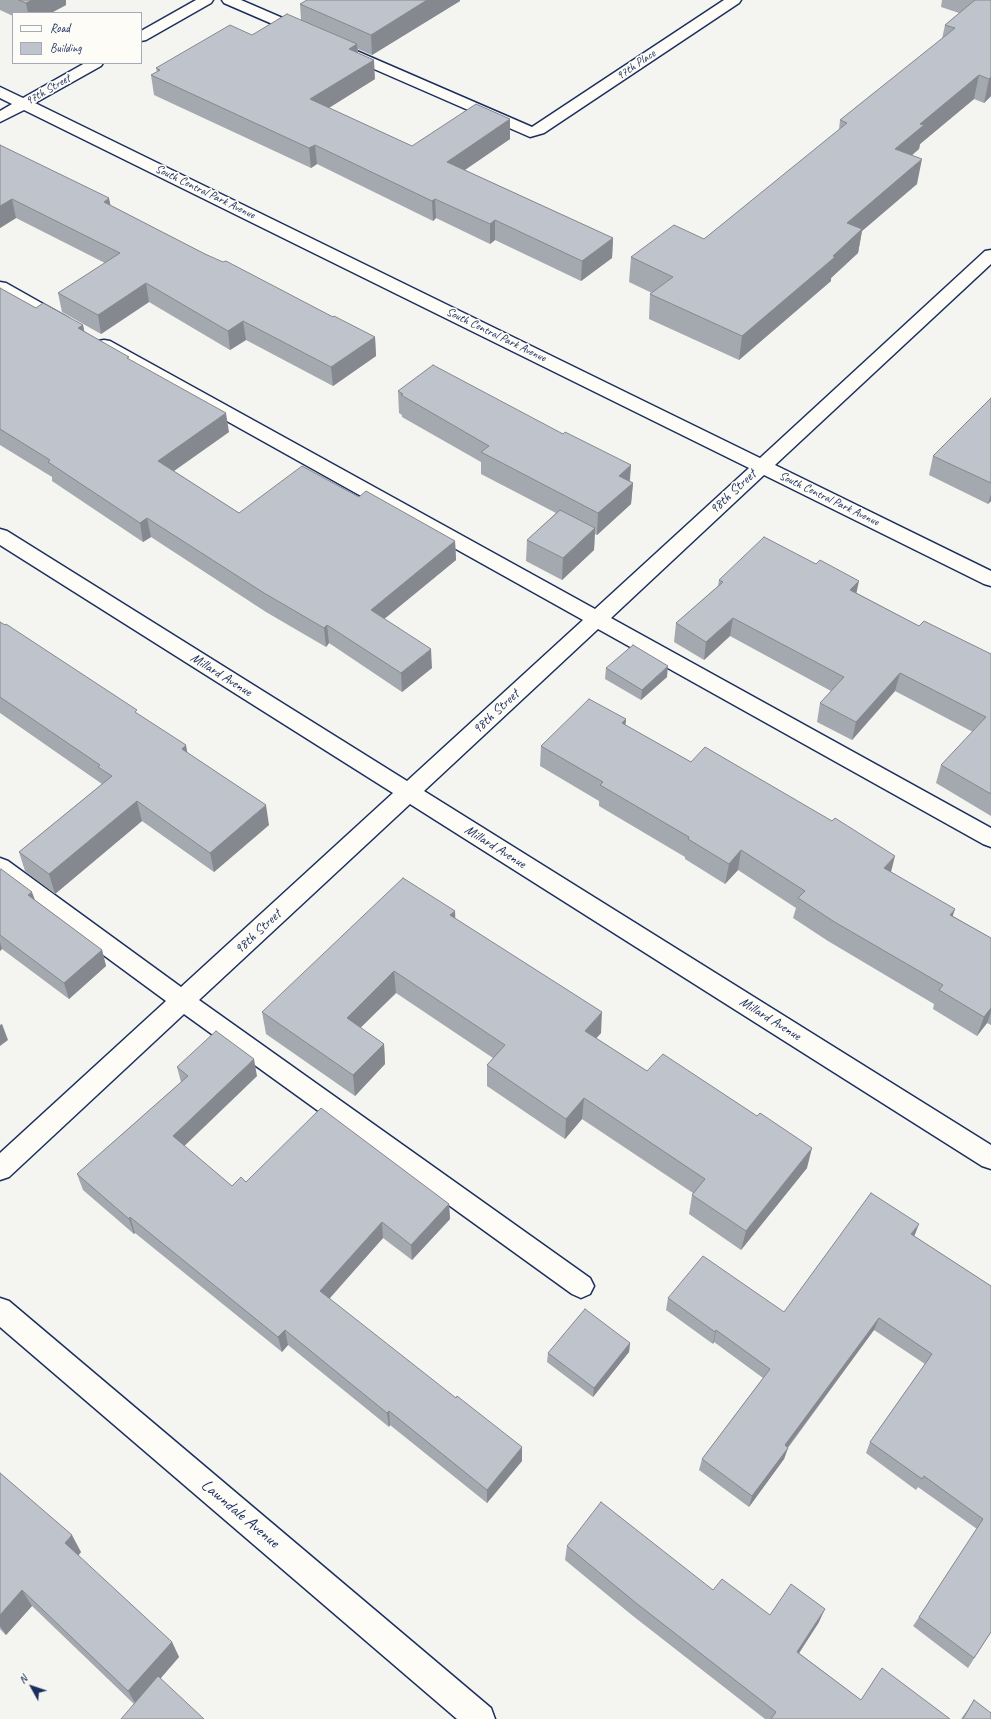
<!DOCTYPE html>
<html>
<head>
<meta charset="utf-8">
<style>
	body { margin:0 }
	#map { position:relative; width:991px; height:1719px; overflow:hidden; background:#f4f4f1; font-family:Caveat,sans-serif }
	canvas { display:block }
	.legend { position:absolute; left:12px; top:12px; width:130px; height:52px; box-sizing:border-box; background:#fdfcf7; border:1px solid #a3aaba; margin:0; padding:5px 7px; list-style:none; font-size:12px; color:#1b2f5e }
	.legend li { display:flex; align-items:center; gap:8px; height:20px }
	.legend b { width:20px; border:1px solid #a3aaba }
	.north { position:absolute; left:12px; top:1667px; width:40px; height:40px; -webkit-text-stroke:3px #fdfcf7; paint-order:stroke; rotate:310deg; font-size:11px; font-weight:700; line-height:16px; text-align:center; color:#1b2f5e }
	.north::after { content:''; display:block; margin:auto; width:14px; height:18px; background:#1b2f5e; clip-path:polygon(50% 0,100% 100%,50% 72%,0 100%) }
</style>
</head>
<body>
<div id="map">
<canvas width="991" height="1719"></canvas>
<ul class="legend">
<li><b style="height:5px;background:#fdfcf7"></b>Road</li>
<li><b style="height:11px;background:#bfc3cc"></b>Building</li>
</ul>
<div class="north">N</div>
</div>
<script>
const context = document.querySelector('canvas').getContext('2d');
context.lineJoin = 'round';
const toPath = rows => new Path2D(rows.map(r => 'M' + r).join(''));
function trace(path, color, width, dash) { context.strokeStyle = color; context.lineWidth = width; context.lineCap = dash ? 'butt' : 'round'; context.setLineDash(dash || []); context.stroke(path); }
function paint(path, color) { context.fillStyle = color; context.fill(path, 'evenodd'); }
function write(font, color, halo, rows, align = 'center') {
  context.font = font + ' Caveat,sans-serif'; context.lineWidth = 3.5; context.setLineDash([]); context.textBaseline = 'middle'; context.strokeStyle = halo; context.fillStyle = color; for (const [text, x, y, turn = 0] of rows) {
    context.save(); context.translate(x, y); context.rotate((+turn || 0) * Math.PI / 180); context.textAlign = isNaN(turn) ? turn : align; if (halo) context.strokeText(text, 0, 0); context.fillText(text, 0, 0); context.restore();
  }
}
const minor = toPath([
	[196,0,213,0,211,3,146,40,141,41,141,31,196,0],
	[222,0,241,0,308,29,310,32,308,35,303,36,298,35,224,3,222,0],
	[724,0,741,0,739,3,544,133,530,137,342,55,340,52,342,49,347,48,352,49,532,127,724,0],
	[85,63,103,63,101,66,35,103,760,458,985,251,991,250,991,264,775,465,991,571,991,586,984,584,764,475,611,618,991,828,991,847,983,844,598,629,424,791,991,1145,991,1169,982,1166,410,804,199,1000,590,1278,594,1286,590,1294,581,1298,572,1294,184,1014,9,1177,0,1180,0,1153,166,1001,0,879,0,858,8,861,181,987,393,793,0,545,0,529,7,531,407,781,583,620,98,349,95,345,98,341,104,340,110,341,595,609,749,468,24,110,0,122,0,111,12,104,0,98,0,87,23,98,85,63],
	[0,282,6,283,68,318,71,322,68,326,62,327,56,326,0,294,0,282],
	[0,1298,9,1301,491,1708,495,1719,457,1719,0,1327,0,1298]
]);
trace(minor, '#1b2f5e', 3);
paint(minor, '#fdfcf7');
paint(toPath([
	[0,0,66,0,66,5,51,13,13,13,13,16,0,10],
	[307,0,460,0,460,1,372,55,358,49,358,53,375,79,329,108,412,146,510,119,510,139,465,170,613,238,612,258,581,281,495,240,490,244,436,218,433,221,317,164,311,168,154,95,151,75,157,72,156,68,252,35,301,20,300,4],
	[942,0,991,0,991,96,984,103,974,99,920,144,919,149,912,155,917,184,862,231,858,253,831,278,831,281,739,360,649,319,650,294,652,293,629,282,631,257,704,239,839,130,840,120,942,39,945,25,959,13,941,7],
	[0,145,110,205,205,254,333,317,375,337,376,356,333,386,246,340,230,350,149,302,101,334,62,312,58,293,105,263,16,218,0,228],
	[0,288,36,308,83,325,84,331,130,360,229,432,174,471,239,513,359,497,455,541,456,560,384,619,432,668,402,692,329,643,326,647,266,612,151,537,143,542,52,481,52,477,0,445],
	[398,391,563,434,631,465,630,481,633,483,631,504,597,535,595,534,594,550,562,580,526,561,527,540,556,513,481,474,481,462,402,417,402,415,399,413],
	[991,398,991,501,988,504,929,475,933,456],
	[719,580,857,593,919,626,991,654,991,816,936,783,941,765,973,732,895,691,852,740,817,722,820,703,831,691,730,636,704,660,674,642,676,623,718,586],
	[0,622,137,714,187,752,269,825,214,872,142,821,55,894,25,871,19,852,102,784,0,713],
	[606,668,667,677,641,700,605,679],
	[626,719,625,725,691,762,891,872,953,916,991,938,991,1025,987,1023,977,1036,933,1009,934,1004,828,941,793,918,796,908,738,870,725,884,685,859,685,857,599,806,599,801,540,766,541,746],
	[0,871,35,900,102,950,106,966,69,999,2,949,0,951],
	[455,918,601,1033,596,1038,647,1071,807,1168,741,1250,689,1214,692,1195,693,1193,582,1119,565,1139,487,1086,487,1065,493,1058,396,993,360,1028,384,1044,385,1064,355,1096,266,1034,262,1012],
	[177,1067,257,1076,184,1146,232,1186,246,1182,449,1204,450,1219,412,1260,383,1238,329,1298,522,1461,487,1503,390,1425,389,1427,288,1345,282,1352,135,1233,134,1234,83,1190,77,1174,181,1082],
	[914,1236,991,1286,991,1632,968,1668,913,1626,919,1617,977,1529,918,1487,916,1490,866,1453,870,1442,925,1364,874,1330,788,1448,784,1459,749,1507,699,1470,702,1459,763,1378,714,1342,713,1344,666,1310,668,1298,784,1312],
	[630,1343,629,1352,593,1397,547,1362,548,1353],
	[0,1473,81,1552,78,1556,172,1642,179,1657,160,1678,134,1704,32,1606,6,1635,0,1629],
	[567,1546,713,1590,770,1615,819,1622,799,1653,861,1700,950,1719,765,1719,633,1616,565,1560],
	[974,1700,991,1719,961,1719,966,1712]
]), '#a4a8af');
paint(toPath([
	[32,0,66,0,66,5,51,13,28,13,26,3],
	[427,0,460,0,460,1,372,55,371,35],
	[357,44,359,64,349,49],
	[374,60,375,79,311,119,310,99],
	[979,75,974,99,920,144,919,149,891,173,895,149,920,124],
	[991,77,991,96,984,103,989,79],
	[510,119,510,139,447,182,447,162],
	[315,145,317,164,311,168,309,148],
	[922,159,917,184,862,231,858,253,831,278,831,281,739,360,742,336,833,256,847,223],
	[109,198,113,217,104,202],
	[12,199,16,218,0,228,0,206],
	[435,199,436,218,433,221,432,201],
	[495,220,495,240,490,244,490,224],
	[613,238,612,258,581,281,582,261],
	[146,283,149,302,101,334,98,315],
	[243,321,246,340,230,350,228,331],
	[83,325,87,344,78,328],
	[375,337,376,356,333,386,331,367],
	[226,413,229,432,161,480,158,461],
	[631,465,629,486,633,483,631,504,597,535,598,513,619,476],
	[991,494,991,501,988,504],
	[147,518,151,537,143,542,140,523],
	[595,528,594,550,562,580,563,558],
	[455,541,456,560,372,629,371,610],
	[859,581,855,600,850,590],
	[733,618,730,636,704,660,706,642],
	[327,625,329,643,326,647,324,628],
	[431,649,432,668,402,692,401,673],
	[668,666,667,677,641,700,642,690],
	[900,673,895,691,852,740,856,722],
	[626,719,624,740,622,723],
	[186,745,190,766,182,749],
	[137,801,142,821,55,894,49,874],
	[266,805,269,825,214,872,210,853],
	[741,850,738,870,725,884,729,864],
	[895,856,890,876,884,868],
	[32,892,38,908,28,895],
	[955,909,949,928,950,915],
	[455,911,456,933,450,915],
	[0,942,2,949,0,951],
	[102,950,106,966,69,999,64,983],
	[394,971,396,993,349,1039,347,1018],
	[991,1008,991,1012,987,1023,977,1036,984,1017],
	[602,1012,601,1033,584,1052,585,1031],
	[2,1024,8,1040,0,1046,0,1025],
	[384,1044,385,1064,355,1096,353,1075],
	[254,1059,257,1076,177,1153,173,1136],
	[584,1098,582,1119,565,1139,566,1119],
	[812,1148,807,1168,741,1250,746,1231],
	[449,1204,450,1219,412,1260,411,1245],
	[130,1217,135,1233,134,1234,129,1219],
	[382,1222,383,1238,323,1306,320,1291],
	[919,1224,914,1237,911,1234],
	[879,1318,874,1330,781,1456,785,1445],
	[285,1330,288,1345,282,1352,278,1337],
	[716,1330,714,1342,713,1344,715,1332],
	[630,1343,629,1352,593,1397,594,1388],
	[389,1411,390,1425,389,1427,387,1413],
	[522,1447,522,1461,487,1503,487,1490],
	[788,1448,784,1459,749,1507,752,1496],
	[72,1535,81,1552,74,1560,65,1543],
	[22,1590,32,1606,6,1635,0,1626,0,1615],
	[825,1609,819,1622,792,1664,797,1652],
	[172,1642,179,1657,137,1706,128,1691]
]), '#86888f');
const building = toPath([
	[19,0,32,0,26,3,19,0],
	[307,0,427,0,371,35,300,4,307,0],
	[975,0,991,0,991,77,989,79,979,75,920,124,924,125,895,149,922,159,847,223,862,229,833,256,835,257,742,336,650,294,673,277,631,257,674,225,704,239,847,123,840,120,955,28,945,25,975,0],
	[287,14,357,44,349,49,374,60,310,99,412,146,476,104,510,119,447,162,613,238,582,261,495,220,490,224,435,199,432,201,315,145,309,148,151,75,160,70,156,68,230,25,252,35,287,14],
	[0,145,109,198,104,202,205,254,223,262,226,261,333,317,334,316,375,337,331,367,243,321,228,331,146,283,98,315,58,293,120,253,12,199,0,206,0,145],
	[0,288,36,308,43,303,83,325,78,328,129,357,127,358,226,413,158,461,239,513,302,466,359,497,366,491,455,541,371,610,431,649,401,673,327,625,324,628,264,593,147,518,140,523,48,462,50,460,0,429,0,288],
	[433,365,563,434,565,432,631,465,619,476,633,483,598,513,481,452,489,446,401,395,403,394,398,391,433,365],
	[991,398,991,483,933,456,991,398],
	[560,510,595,528,563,558,527,540,560,510],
	[764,537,816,564,820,560,859,581,850,590,919,626,924,621,991,654,991,794,941,765,986,717,900,673,856,722,820,703,844,677,733,618,706,642,676,623,723,582,719,580,764,537],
	[0,622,5,625,6,624,137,710,135,712,186,745,182,749,266,805,210,853,137,801,49,874,19,852,112,776,98,767,100,765,0,697,0,622],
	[633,645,668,666,642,690,606,668,633,645],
	[589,699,626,719,622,723,691,762,705,747,832,821,835,818,895,856,884,868,955,909,950,915,991,938,991,1008,984,1017,939,990,943,985,833,921,798,898,805,891,741,850,729,864,688,839,689,837,600,785,603,782,541,746,589,699],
	[1,869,32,892,28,895,102,950,64,983,0,935,0,871,1,869],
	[403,878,455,911,450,915,602,1012,585,1031,647,1071,663,1054,757,1116,760,1113,812,1148,746,1231,692,1195,705,1179,584,1098,566,1119,487,1065,505,1045,394,971,347,1018,384,1044,353,1075,262,1012,403,878],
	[216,1031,254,1059,173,1136,232,1186,241,1177,246,1182,321,1108,449,1204,411,1245,382,1222,320,1291,456,1398,457,1396,522,1447,487,1490,389,1411,387,1413,285,1330,278,1337,130,1217,129,1219,77,1174,188,1076,177,1067,216,1031],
	[871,1193,919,1224,911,1234,991,1286,991,1632,974,1658,919,1617,983,1519,924,1476,922,1479,870,1442,932,1354,879,1318,785,1445,788,1448,752,1496,702,1459,770,1369,716,1330,715,1332,668,1298,703,1256,784,1312,871,1193],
	[585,1309,630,1343,594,1388,548,1353,585,1309],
	[0,1473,72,1535,65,1543,172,1642,128,1691,22,1590,0,1615,0,1473],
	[601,1502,713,1590,722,1579,770,1615,791,1584,825,1609,797,1652,861,1700,882,1668,950,1719,771,1719,776,1712,636,1603,567,1546,601,1502],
	[158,1676,204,1719,121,1719,158,1676],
	[974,1700,991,1713,991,1719,963,1719,974,1700]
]);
paint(building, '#bfc3cc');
trace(building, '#86888f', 1);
write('12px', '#1b2f5e', '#fdfcf7', [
	["97th Place",636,65,-34],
	["97th Street",48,90,-30],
	["South Central Park Avenue",205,192,26],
	["South Central Park Avenue",496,335,26],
	["South Central Park Avenue",829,499,26]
]);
write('14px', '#1b2f5e', '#fdfcf7', [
	["98th Street",733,492,-43],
	["Millard Avenue",221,675,32],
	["98th Street",496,712,-43],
	["Millard Avenue",495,847,32],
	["98th Street",258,932,-43],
	["Millard Avenue",770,1019,32]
]);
write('17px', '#1b2f5e', '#fdfcf7', [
	["Lawndale Avenue",240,1514,40]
]);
</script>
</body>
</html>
